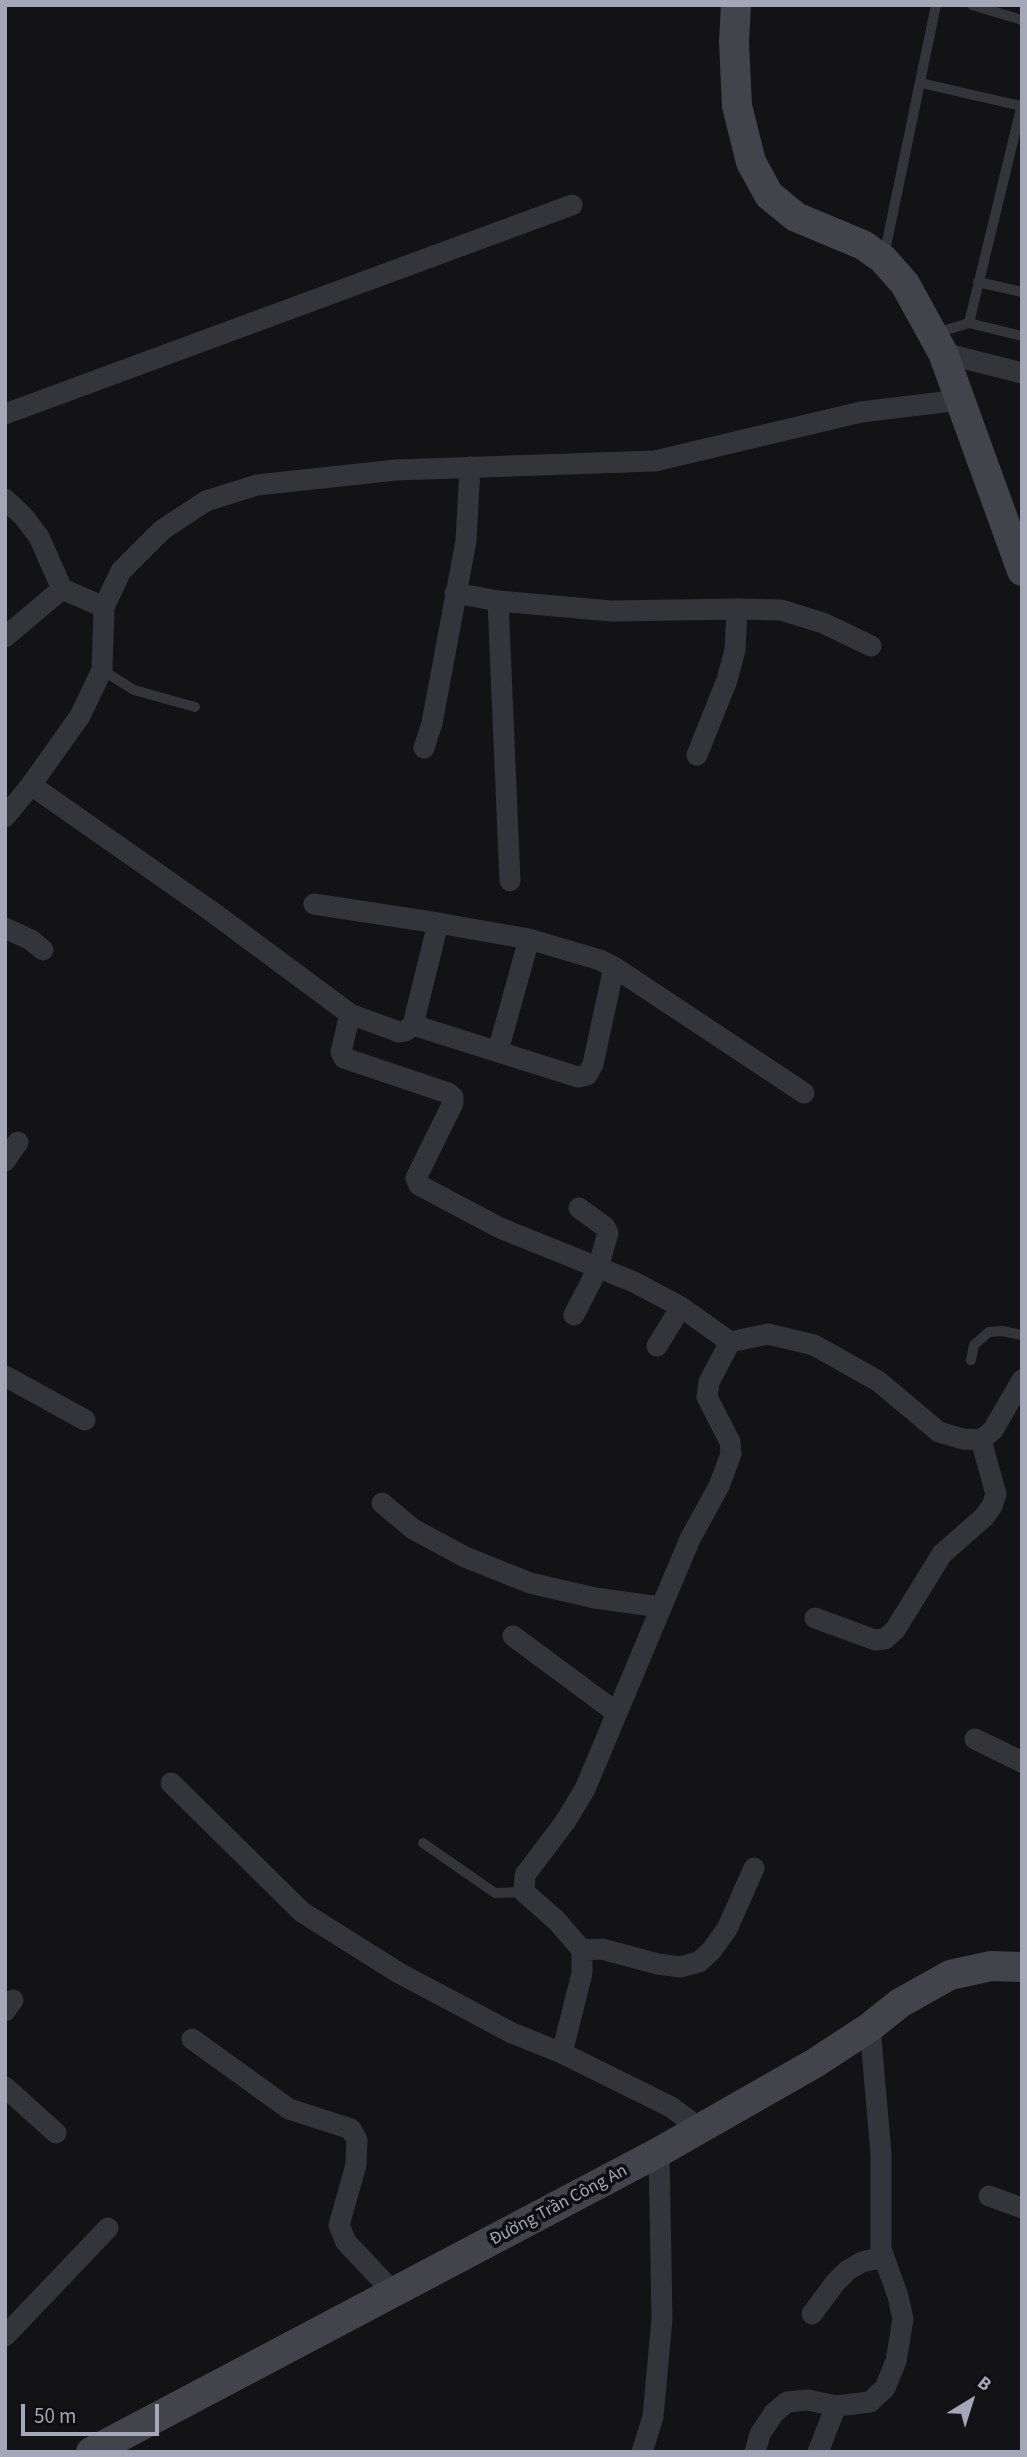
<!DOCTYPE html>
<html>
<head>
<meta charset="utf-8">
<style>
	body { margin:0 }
	#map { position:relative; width:1027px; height:2457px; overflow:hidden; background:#131315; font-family:"Source Sans 3",sans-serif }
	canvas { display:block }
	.frame { position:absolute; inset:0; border:7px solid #a3a7b7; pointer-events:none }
	.north { position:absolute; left:936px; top:2366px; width:70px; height:70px; -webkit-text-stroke:5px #0e0e10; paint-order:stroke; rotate:38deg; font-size:19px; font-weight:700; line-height:28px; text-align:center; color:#a3a7b7 }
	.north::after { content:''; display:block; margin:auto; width:24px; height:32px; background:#a3a7b7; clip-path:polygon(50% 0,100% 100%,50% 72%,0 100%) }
	.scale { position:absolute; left:21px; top:2404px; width:138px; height:32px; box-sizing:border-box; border:4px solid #a3a7b7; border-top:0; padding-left:9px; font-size:21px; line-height:24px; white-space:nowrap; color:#a3a7b7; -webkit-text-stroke:5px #0e0e10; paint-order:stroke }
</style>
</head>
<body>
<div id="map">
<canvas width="1027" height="2457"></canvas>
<div class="frame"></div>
<div class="north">B</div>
<div class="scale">50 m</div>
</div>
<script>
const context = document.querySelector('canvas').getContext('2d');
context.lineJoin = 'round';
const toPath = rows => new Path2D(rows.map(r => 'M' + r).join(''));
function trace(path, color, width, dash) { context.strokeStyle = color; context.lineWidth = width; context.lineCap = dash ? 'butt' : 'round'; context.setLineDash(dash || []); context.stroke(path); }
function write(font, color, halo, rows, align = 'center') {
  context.font = font + ' "Source Sans 3",sans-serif'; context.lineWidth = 7; context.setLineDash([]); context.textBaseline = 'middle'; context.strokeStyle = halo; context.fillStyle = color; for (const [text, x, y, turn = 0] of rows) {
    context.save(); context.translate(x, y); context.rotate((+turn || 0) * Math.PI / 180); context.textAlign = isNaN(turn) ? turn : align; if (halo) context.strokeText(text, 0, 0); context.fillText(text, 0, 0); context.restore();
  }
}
trace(toPath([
	[972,5,1022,20],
	[921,83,1021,106],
	[884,256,936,5],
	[978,282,1022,292],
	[969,323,1022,104],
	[936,333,969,323,1022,336],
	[102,670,134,690,195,707],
	[971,1360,974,1345,989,1332,1002,1331,1022,1335],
	[423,1843,495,1893,524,1892]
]), '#34343b', 10);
trace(toPath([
	[943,353,1022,373],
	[5,414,572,205],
	[5,499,24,517,39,537,62,589],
	[455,593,498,601,612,611,737,609,735,650,727,680,697,755],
	[498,601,510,881],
	[737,609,781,610,823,623,871,646],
	[5,637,62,589,104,607],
	[424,748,432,723,466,541,470,467],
	[31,785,211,911,350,1014,341,1052,344,1058,448,1093,453,1097,453,1103,416,1178,419,1185,500,1228,634,1282,681,1307,730,1342],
	[5,817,31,785,80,716,102,670,104,607,121,571,162,530,206,501,257,485,396,470,655,461,861,412,960,400],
	[314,904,438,923,413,1025],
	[438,923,529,939,600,960,614,967,804,1093],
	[5,928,31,940,43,950],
	[350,1014,399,1032,405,1031,413,1025,578,1077,587,1075,593,1064,614,967],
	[498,1051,529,939],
	[5,1161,18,1142],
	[574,1315,598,1268,608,1233,605,1227,579,1208],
	[657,1346,681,1307],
	[5,1376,85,1420],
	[382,1503,413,1529,465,1557,530,1583,595,1598,660,1607],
	[815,1618,875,1640,885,1639,895,1630,942,1554,984,1517,992,1506,996,1494,981,1440],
	[513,1636,617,1713],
	[975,1739,1022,1762],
	[171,1783,302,1912,399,1973,512,2033,562,2053,671,2107,699,2128],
	[582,1950,602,1949,658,1964,680,1967,699,1962,711,1951,727,1929,754,1868],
	[5,2011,13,2000],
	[192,2039,289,2109,351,2129,357,2140,356,2165,339,2225,346,2242,393,2292],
	[562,2053,582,1973,582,1950,557,1921,524,1892,525,1875,565,1822,585,1789,690,1539,719,1486,731,1454,730,1442,707,1397,709,1382,730,1342,768,1334,814,1345,878,1381,939,1432,963,1439,981,1440,993,1430,1022,1380],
	[5,2087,56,2133],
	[989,2196,1022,2208],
	[812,2314,835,2283,848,2270,862,2262,884,2257],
	[5,2336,108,2228],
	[642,2452,653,2417,662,2319,659,2152],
	[755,2452,760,2434,774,2413,787,2402,808,2400,836,2406,870,2402,885,2388,896,2361,903,2319,898,2296,881,2249,881,2154,870,2027],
	[818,2452,836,2406]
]), '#34343b', 21);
trace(toPath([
	[736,5,734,42,737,106,751,162,769,195,796,217,863,245,883,259,905,284,943,353,1022,571],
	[91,2452,659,2152,815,2063,870,2027,900,2003,950,1975,991,1966,1022,1967]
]), '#42434b', 30);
write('18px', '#a3a7b7', '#0e0e10', [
	["Đường Trần Công An",559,2206,-28]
]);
</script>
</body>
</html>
